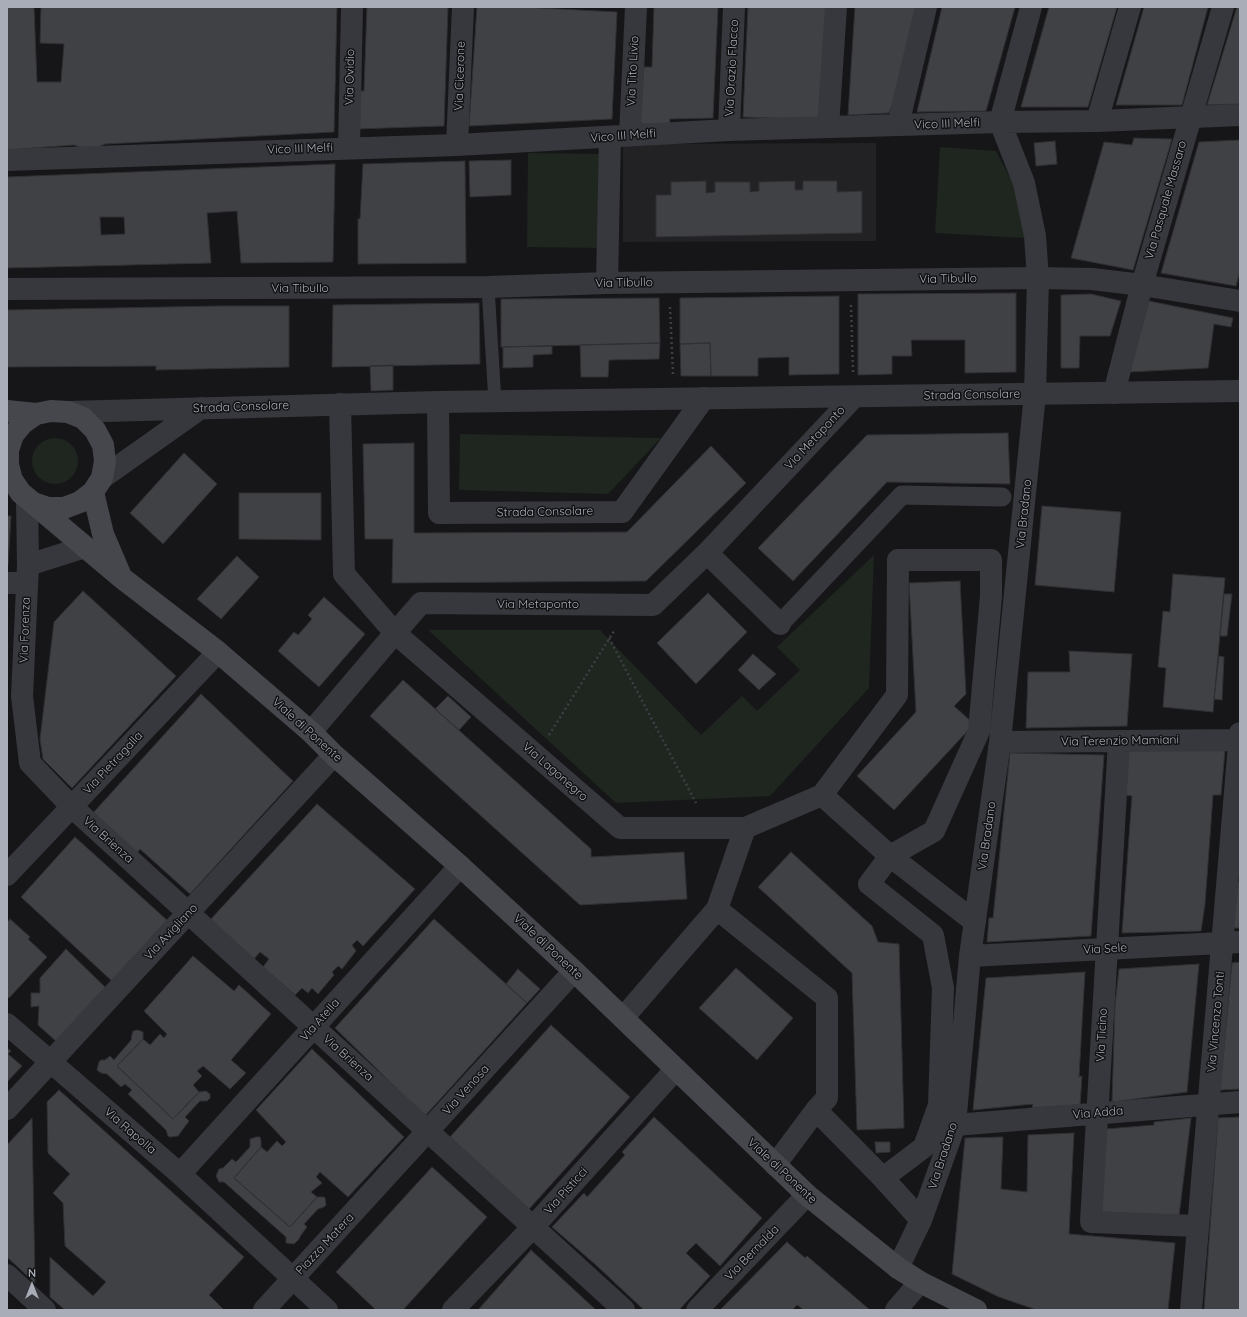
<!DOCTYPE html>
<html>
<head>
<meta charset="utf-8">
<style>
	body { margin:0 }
	#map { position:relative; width:1247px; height:1317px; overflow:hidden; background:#161618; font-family:Quicksand,sans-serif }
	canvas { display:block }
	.frame { position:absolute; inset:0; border:8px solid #a8adb8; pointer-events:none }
	.north { position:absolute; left:12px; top:1265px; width:40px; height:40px; -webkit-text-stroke:3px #111113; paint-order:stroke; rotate:0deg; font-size:11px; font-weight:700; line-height:16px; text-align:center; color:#a8adb8 }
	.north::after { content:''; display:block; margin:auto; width:14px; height:18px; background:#a8adb8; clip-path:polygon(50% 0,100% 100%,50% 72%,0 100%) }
</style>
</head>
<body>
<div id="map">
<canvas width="1247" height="1317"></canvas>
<div class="frame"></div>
<div class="north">N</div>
</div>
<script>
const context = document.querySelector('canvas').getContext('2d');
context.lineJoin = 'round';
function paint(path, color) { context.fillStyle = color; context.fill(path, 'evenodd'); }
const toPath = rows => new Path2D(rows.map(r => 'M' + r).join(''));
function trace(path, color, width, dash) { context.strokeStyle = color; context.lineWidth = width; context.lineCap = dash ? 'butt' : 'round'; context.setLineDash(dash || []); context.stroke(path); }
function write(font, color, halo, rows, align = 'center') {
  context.font = font + ' Quicksand,sans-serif'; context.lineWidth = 3; context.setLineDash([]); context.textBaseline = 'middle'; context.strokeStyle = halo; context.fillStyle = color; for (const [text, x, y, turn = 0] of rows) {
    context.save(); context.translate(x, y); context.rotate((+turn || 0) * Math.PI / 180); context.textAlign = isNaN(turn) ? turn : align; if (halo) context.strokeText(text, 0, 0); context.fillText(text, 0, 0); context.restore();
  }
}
paint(toPath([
	[876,143,876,241,623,242,623,144]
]), '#222225');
paint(toPath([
	[940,147,996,151,1014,185,1025,238,935,233],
	[528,153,602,154,601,248,527,247],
	[460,434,661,438,608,494,459,490],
	'32 461a23 23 0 1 1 46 0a23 23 0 1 1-46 0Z',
	[874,555,869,688,770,796,616,803,428,630,600,630,701,735,742,696,757,711,800,670,777,647]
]), '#1e261f');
const building = toPath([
	[7,7,34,7,37,82,61,82,64,44,40,43,41,7,337,7,334,132,105,144,93,149,82,148,74,145,7,150,7,7],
	[367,7,448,7,444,126,357,129,358,91,364,91,367,7],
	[477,7,521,7,617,12,612,119,469,126,477,7],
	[654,7,718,7,713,118,670,119,669,125,639,124,644,67,652,67,654,7],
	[748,7,831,7,825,120,743,117,748,7],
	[855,7,916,7,898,92,889,113,848,115,855,7],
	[942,7,1015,7,986,111,917,112,942,7],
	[1049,7,1117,7,1088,107,1021,107,1049,7],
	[1144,7,1208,7,1182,105,1116,105,1144,7],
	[1237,7,1240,7,1240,104,1207,105,1237,7],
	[1134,138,1172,139,1133,270,1071,258,1104,142,1132,145,1134,138],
	[1240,140,1240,271,1236,286,1161,273,1199,142,1240,140],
	[1055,141,1057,164,1036,166,1034,143,1055,141],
	[511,160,511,195,470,197,469,161,511,160],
	[465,161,466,263,358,264,358,219,360,219,363,164,465,161],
	[335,164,333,262,241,263,237,211,207,213,211,263,7,268,7,177,335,164],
	[100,217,124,217,125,234,101,235,100,217],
	[706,181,706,193,715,192,715,182,750,182,750,192,759,191,759,182,795,181,795,190,803,190,803,181,837,181,837,192,862,191,862,233,656,237,656,195,671,195,671,182,706,181],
	[1016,293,1016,372,965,373,965,340,911,340,912,356,892,356,892,374,858,375,858,294,1016,293],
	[1091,294,1121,301,1110,336,1080,336,1079,368,1061,368,1061,295,1091,294],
	[839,296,839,374,789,375,789,357,758,358,758,376,711,376,710,343,680,344,680,298,839,296],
	[659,298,660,343,501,347,501,299,659,298],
	[1149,301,1233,318,1231,327,1214,324,1208,368,1129,372,1149,301],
	[479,303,480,364,332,367,333,305,479,303],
	[219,306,289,306,289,367,156,370,156,366,7,367,7,310,219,306],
	[660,343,659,359,609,360,608,377,581,377,580,345,660,343],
	[710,343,711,376,681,376,680,344,710,343],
	[552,346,552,354,533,355,533,367,503,368,503,347,552,346],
	[393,365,393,390,371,391,370,366,393,365],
	[1008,433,1010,484,887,482,793,581,758,548,867,435,1008,433],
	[414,443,414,533,627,532,711,446,746,483,646,581,392,583,393,539,365,539,363,444,414,443],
	[184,453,217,484,163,544,130,513,184,453],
	[239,493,321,493,321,540,239,539,239,493],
	[1042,506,1121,512,1114,592,1035,585,1042,506],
	[7,516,11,516,8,565,7,565,7,516],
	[237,556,259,577,221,619,197,599,237,556],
	[1173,574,1225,578,1213,712,1163,707,1166,668,1158,667,1163,611,1170,612,1173,574],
	[960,581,966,694,954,706,974,724,894,810,857,776,916,712,909,583,960,581],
	[83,591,176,676,72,788,43,759,40,739,54,622,83,591],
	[708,593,747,632,696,684,657,643,708,593],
	[1224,594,1232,594,1227,636,1220,636,1224,594],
	[324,597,365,634,319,687,278,651,294,632,298,635,312,619,308,615,324,597],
	[1069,651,1132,654,1127,726,1026,728,1028,672,1070,672,1069,651],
	[753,654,776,674,759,690,738,670,753,654],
	[1219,656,1224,657,1222,700,1214,699,1219,656],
	[403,680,591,849,591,857,684,852,687,899,580,905,370,716,403,680],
	[201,694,293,781,190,894,140,849,137,853,93,813,201,694],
	[448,696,471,717,459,730,435,709,448,696],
	[1129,748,1225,750,1221,795,1213,795,1205,904,1201,931,1122,933,1132,796,1125,795,1129,748],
	[1010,753,1104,755,1091,936,987,942,989,918,993,918,1010,753],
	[317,804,415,889,363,946,357,940,352,945,356,951,342,969,338,966,332,972,334,975,318,994,312,988,308,993,302,988,295,995,263,967,269,959,260,952,254,959,210,920,317,804],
	[75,837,168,921,113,982,21,897,75,837],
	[791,852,872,926,878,942,899,944,904,1128,857,1130,852,973,758,887,791,852],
	[1240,881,1240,928,1233,928,1238,882,1240,881],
	[10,919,30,937,28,939,47,957,9,998,7,996,7,920,9,921,10,919],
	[434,919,527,1003,425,1116,335,1028,434,919],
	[66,949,107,989,58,1043,38,1025,39,1006,31,1007,31,993,40,993,40,978,66,949],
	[193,956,234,991,239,985,271,1014,231,1060,246,1073,230,1089,203,1066,197,1071,202,1076,193,1085,199,1092,173,1119,117,1066,143,1039,150,1045,160,1034,164,1038,167,1034,144,1011,193,956],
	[1240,962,1240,1089,1220,1090,1232,963,1240,962],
	[1199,964,1187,1092,1112,1102,1115,1005,1119,969,1199,964],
	[736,968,793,1018,757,1060,699,1008,736,968],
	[518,969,540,989,527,1003,506,984,518,969],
	[1085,972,1079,1077,1082,1076,1080,1105,1032,1108,1033,1104,973,1110,986,978,1085,972],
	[551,1025,630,1097,529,1209,450,1137,551,1025],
	[138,1030,143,1032,143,1039,117,1066,173,1119,199,1092,206,1091,210,1094,210,1098,207,1101,200,1101,185,1117,189,1121,178,1136,170,1137,168,1136,166,1130,128,1094,132,1090,125,1084,121,1087,107,1074,101,1073,97,1070,99,1062,101,1060,105,1060,110,1056,114,1060,132,1039,131,1038,133,1031,138,1030],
	[7,1048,11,1051,8,1054,22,1066,7,1082,7,1048],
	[312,1049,404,1137,348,1197,320,1172,316,1177,322,1183,311,1192,317,1197,290,1227,234,1178,261,1147,267,1152,277,1141,282,1146,286,1142,256,1110,312,1049],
	[59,1090,244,1257,209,1295,224,1310,65,1310,50,1297,50,1257,93,1296,106,1282,65,1246,63,1203,53,1193,70,1174,48,1153,47,1102,59,1090],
	[654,1117,762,1218,720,1266,696,1243,686,1253,710,1276,679,1310,644,1310,596,1265,552,1227,584,1193,587,1197,625,1155,622,1152,654,1117],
	[1240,1117,1240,1310,1204,1310,1218,1118,1240,1117],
	[32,1118,33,1172,35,1283,7,1257,7,1145,32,1118],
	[1191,1118,1179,1216,1099,1212,1106,1129,1154,1125,1154,1122,1191,1118],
	[1074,1133,1069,1234,1175,1243,1168,1310,1037,1310,999,1297,952,1274,965,1138,1003,1137,1001,1189,1027,1192,1028,1135,1074,1133],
	[256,1137,260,1137,261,1141,261,1147,234,1178,290,1227,317,1197,324,1197,325,1198,326,1205,324,1207,318,1209,304,1224,307,1227,301,1235,299,1239,294,1244,286,1243,286,1237,224,1182,219,1182,216,1176,219,1169,223,1168,232,1159,236,1162,250,1147,250,1139,256,1137],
	[875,1142,890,1142,890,1152,876,1153,875,1142],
	[432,1167,487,1217,403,1310,376,1310,336,1272,432,1167],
	[787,1242,805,1258,807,1256,870,1310,804,1310,797,1305,792,1310,720,1310,787,1242],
	[531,1250,596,1310,478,1310,531,1250]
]);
paint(building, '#404145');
trace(building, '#303034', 1);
trace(toPath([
	[851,305,853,372],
	[670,307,673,374],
	[609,638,696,803],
	[549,735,614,631]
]), '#3d3f44', 2.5, [2, 3]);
trace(toPath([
	[488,287,495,402]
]), '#37383d', 13);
trace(toPath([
	[780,624,902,495,1002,497]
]), '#37383d', 19);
trace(toPath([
	[1097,121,1130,7],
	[898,125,926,7],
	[828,127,836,7],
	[729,130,734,7],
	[630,135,636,7],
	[457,145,463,7],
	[349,148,352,7],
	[7,160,457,145,729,130,1000,122,1097,121,1240,115],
	[607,283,610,137],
	[7,289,488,287,607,283,1038,278,1092,279,1142,285,1240,301],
	[1114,393,1142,285,1223,7],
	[438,402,439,513,622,512,704,398],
	[340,404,344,574,395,633,421,603,653,605,707,553,854,397],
	[27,498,28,565,22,696,30,763,72,807,624,1310],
	[707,553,780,624],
	[28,565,85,547],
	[7,583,27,583],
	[311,732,395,633,620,828,745,828],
	[1119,741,1091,1222,1198,1226],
	[1000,742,1240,740],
	[822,795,890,856,975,922],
	[7,875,218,652],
	[717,909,827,998,827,1098,816,1110,775,1165],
	[970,956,1240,942],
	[623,1018,717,909,745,828,822,795,897,695,898,560,991,560,991,596,979,731,934,831,890,856,869,884,933,935,943,988,939,1105,924,1147,883,1178],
	[7,1024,180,1174,327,1310],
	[7,1109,334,755],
	[816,1110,883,1178,921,1220],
	[955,1125,1240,1102],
	[180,1174,460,866],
	[898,1268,921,1220,955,1125,970,956,1000,742,1035,394,1038,278,1035,236,1024,183,1000,122,1031,7],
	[7,1275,45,1310],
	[264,1310,574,971],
	[453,1310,533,1227,676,1069],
	[697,1310,807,1195],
	[896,1310,920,1282],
	[1191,1310,1240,733]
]), '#37383d', 22);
trace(toPath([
	[68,412,438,402,1240,391],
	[102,478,201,408]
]), '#37383d', 22);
trace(toPath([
	[7,411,36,414],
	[93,492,80,502,64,508,48,508,33,503,21,493,12,480,8,465,8,450,13,435,23,423,36,414,51,411,68,412,83,418,95,430,103,445,105,461,102,478,93,492,103,534,120,574],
	[33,503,122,578,218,652,311,732,334,755,460,866,574,971,807,1195,898,1268,920,1282,976,1310]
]), '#45474d', 22);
write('12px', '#a8adb8', '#111113', [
	["Via Orazio Flacco",732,68,-87],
	["Via Tito Livio",633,71,-87],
	["Via Cicerone",460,76,-88],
	["Via Ovidio",350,77,-89],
	["Vico III Melfi",947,124,-2],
	["Vico III Melfi",623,136,-4],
	["Vico III Melfi",300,149,-2],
	["Via Pasquale Massaro",1166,200,-74],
	["Via Tibullo",948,279,-1],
	["Via Tibullo",624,283,-1],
	["Via Tibullo",300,288],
	["Strada Consolare",972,395,-1],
	["Strada Consolare",241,407,-2],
	["Via Metaponto",815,438,-47],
	["Strada Consolare",545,512,-1],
	["Via Bradano",1024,514,-84],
	["Via Metaponto",538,604],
	["Via Forenza",25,630,-88],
	["Viale di Ponente",307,730,42],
	["Via Terenzio Mamiani",1120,741,-1],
	["Via Pietragalla",113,763,-47],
	["Via Lagonegro",555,772,41],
	["Via Bradano",987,836,-82],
	["Via Brienza",108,840,42],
	["Via Avigliano",171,932,-47],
	["Viale di Ponente",548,947,43],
	["Via Sele",1105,949,-3],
	["Via Atella",320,1020,-48],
	["Via Vincenzo Tonti",1216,1022,-85],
	["Via Ticino",1102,1035,-87],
	["Via Brienza",348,1058,42],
	["Via Venosa",466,1090,-48],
	["Via Adda",1098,1113,-5],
	["Via Rapolla",130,1131,41],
	["Via Bradano",943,1156,-72],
	["Viale di Ponente",782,1171,43],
	["Via Pisticci",566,1191,-48],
	["Piazza Matera",325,1244,-47],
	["Via Bernalda",752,1253,-46]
]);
</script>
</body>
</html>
